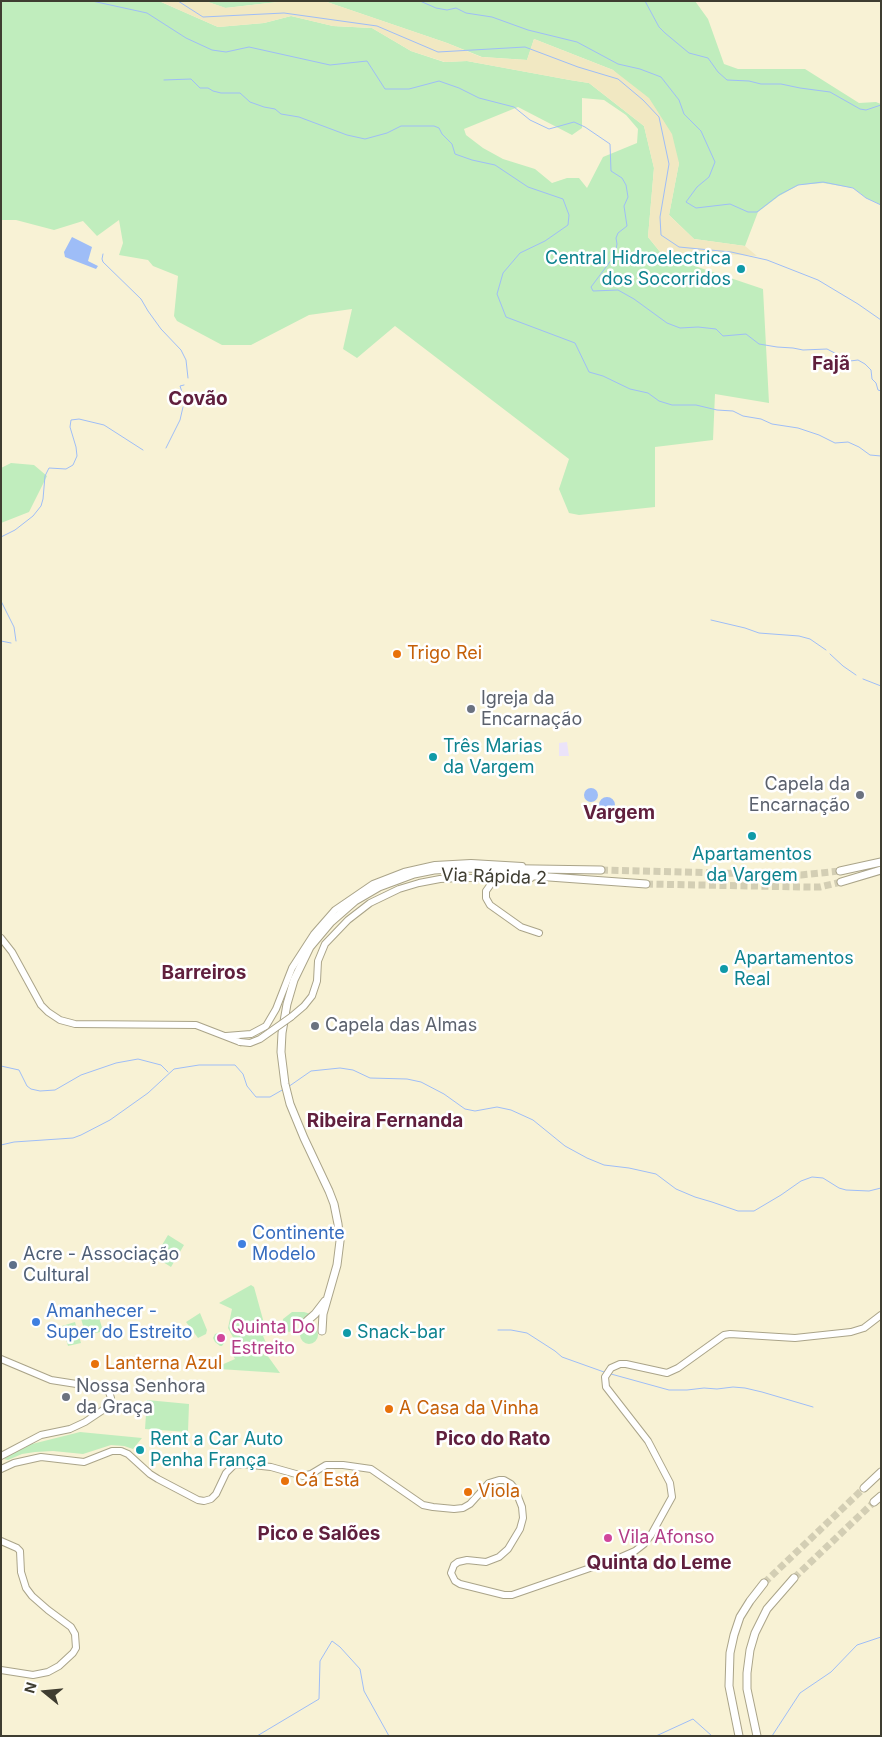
<!DOCTYPE html>
<html>
<head>
<meta charset="utf-8">
<style>
	body { margin:0 }
	#map { position:relative; width:882px; height:1737px; overflow:hidden; background:#f8f2d5; font-family:Inter,sans-serif }
	canvas { display:block }
	.frame { position:absolute; inset:0; border:2px solid #3f3d31; pointer-events:none }
	.north { position:absolute; left:20px; top:1667px; width:50px; height:50px; -webkit-text-stroke:4px #fff; paint-order:stroke; rotate:287deg; font-size:14px; font-weight:700; line-height:20px; text-align:center; color:#3f3d31 }
	.north::after { content:''; display:block; margin:auto; width:18px; height:22px; background:#3f3d31; clip-path:polygon(50% 0,100% 100%,50% 72%,0 100%) }
</style>
</head>
<body>
<div id="map">
<canvas width="882" height="1737"></canvas>
<div class="frame"></div>
<div class="north">N</div>
</div>
<script>
const context = document.querySelector('canvas').getContext('2d');
context.lineJoin = 'round';
function paint(path, color) { context.fillStyle = color; context.fill(path, 'evenodd'); }
const toPath = rows => new Path2D(rows.map(r => 'M' + r).join(''));
function trace(path, color, width, dash) { context.strokeStyle = color; context.lineWidth = width; context.lineCap = dash ? 'butt' : 'round'; context.setLineDash(dash || []); context.stroke(path); }
function write(font, color, halo, rows, align = 'center') {
  context.font = font + ' Inter,sans-serif'; context.lineWidth = 5; context.setLineDash([]); context.textBaseline = 'middle'; context.strokeStyle = halo; context.fillStyle = color; for (const [text, x, y, turn = 0] of rows) {
    context.save(); context.translate(x, y); context.rotate((+turn || 0) * Math.PI / 180); context.textAlign = isNaN(turn) ? turn : align; if (halo) context.strokeText(text, 0, 0); context.fillText(text, 0, 0); context.restore();
  }
}
paint(toPath([
	[567,742,569,756,559,756,559,743]
]), '#ebe3f9');
paint(toPath([
	[1,1,159,1,218,27,264,23,291,16,333,26,372,28,411,51,444,62,467,61,570,80,589,83,644,126,654,168,648,237,661,253,677,260,763,289,769,403,715,394,713,440,655,447,655,507,579,515,569,513,559,489,569,459,395,326,357,358,343,349,352,309,309,315,251,345,222,345,177,321,174,316,178,276,153,266,148,260,119,255,123,243,119,220,97,236,83,221,54,230,16,220,1,220],
	[582,98,604,100,626,115,638,129,637,143,603,157,587,188,579,178,567,178,552,183,535,169,503,159,483,148,466,135,464,129,518,107,572,135,582,128],
	[205,1,287,1,225,8],
	[318,1,695,1,708,19,724,64,738,69,805,69,859,103,876,102,881,104,881,205,866,198,853,188,823,183,799,185,779,196,758,212,745,246,694,239,669,215,679,163,613,70,534,39,527,60,482,57,447,43,324,1],
	[11,463,34,465,47,476,29,512,1,523,1,468],
	[168,1235,184,1245,171,1267,155,1257],
	[251,1285,254,1287,267,1334,263,1336,266,1343,259,1349,265,1356,267,1355,280,1373,219,1369,219,1366,235,1359,230,1350,237,1345,228,1328,232,1309,219,1303],
	[95,1304,103,1331,86,1336,78,1308],
	[292,1312,304,1312,311,1314,296,1323,290,1332,284,1331,282,1326,283,1319],
	[200,1313,207,1330,206,1334,198,1338,186,1322],
	[75,1322,81,1343,68,1346,62,1326],
	'300 1335a9 9 0 1 1 18 0a9 9 0 1 1-18 0Z',
	[218,1333,222,1335,224,1340,224,1343,222,1346,220,1346,215,1342,213,1338,215,1334],
	[147,1400,189,1404,188,1432,145,1429],
	[80,1432,142,1438,133,1449,124,1446,111,1445,83,1454,53,1451,35,1452,22,1454,8,1460,4,1459,19,1449,32,1444]
]), '#c0edbd');
paint(toPath([
	[159,1,205,1,226,8,286,1,324,1,447,43,481,57,527,60,534,39,613,70,649,98,672,134,679,163,669,215,694,239,745,246,757,256,723,254,677,260,661,253,648,237,654,168,644,126,589,83,570,80,467,61,445,62,411,51,372,28,333,26,291,16,264,23,218,27]
]), '#f1e8c2');
paint(toPath([
	[72,237,92,247,88,261,98,266,96,269,65,257,64,252],
	'584 795a7 7 0 1 1 14 0a7 7 0 1 1-14 0Z',
	'599 805a8 8 0 1 1 16 0a8 8 0 1 1-16 0Z'
]), '#9ebdf7');
trace(toPath([
	[92,1,147,13,186,38,212,50,226,52,249,47,330,65,367,61,385,89,409,89,439,81,459,88,479,98,514,107,530,120,549,129,574,122,585,127,610,144,611,171,622,178,626,185,628,197,624,206,627,226,618,233,616,238,617,244,615,255,591,287,593,291,618,290,634,299,667,323,680,328,698,327,716,329,723,336,746,334,759,344,777,347,793,348,803,350,827,349,850,361,858,360,865,364,871,370,872,379,876,383,878,390,881,391],
	[178,1,203,17,284,13,377,26,438,52,525,47,578,67,618,79,643,100,659,117,669,164,660,217,661,235,679,247,731,252,767,260,818,280,858,304,881,320],
	[420,1,436,8,447,10,456,8,466,13,492,17,528,30,577,42,618,64,640,69,661,77,679,100,684,114,701,131,715,162,709,177,697,187,686,202,696,208,730,204,748,212,757,212,779,195,798,185,823,182,853,188,866,198,881,205],
	[645,1,659,27,665,33,689,53,708,58,718,72,727,80,749,81,761,84,781,84,800,88,830,92,860,109,866,110,881,105],
	[164,80,191,79,200,88,208,88,213,91,221,93,240,93,250,102,264,107,275,109,281,114,299,117,347,135,365,139,387,133,401,126,434,126,439,128,442,134,452,144,455,154,472,160,495,165,528,187,563,199,569,215,568,225,545,241,520,253,503,273,497,294,506,317,575,343,589,372,603,376,630,389,648,393,659,401,672,405,696,405,717,410,733,411,743,416,761,419,772,424,798,428,819,435,835,443,848,442,859,447,870,455,881,456],
	[103,254,102,259,103,262,141,299,148,311,161,329,181,350,186,360,188,378],
	[182,392,180,386,184,385],
	[166,448,180,420,183,407],
	[1,537,15,530,33,516,41,506,43,499,45,476,49,468,66,469,73,465,77,456,76,447,70,427,71,420,79,419,104,425,143,450],
	[1,601,14,627,16,641],
	[711,620,745,628,759,633,799,636,810,639,826,650],
	[1,641,11,643],
	[830,654,843,666,856,675],
	[863,679,881,686],
	[1,1066,19,1070,27,1086,31,1089,40,1091,55,1090,81,1075,116,1063,138,1059,161,1065,168,1072],
	[288,1087,311,1071,340,1068,353,1070,370,1078,407,1079,421,1082,444,1094,465,1109,475,1111,497,1107,511,1110,533,1120,565,1146,587,1158,604,1165,629,1168,656,1174,676,1189,695,1197,712,1202,738,1211,754,1211,781,1195,801,1181,812,1177,823,1178,839,1188,846,1190,869,1191,881,1188],
	[1,1145,14,1142,73,1138,81,1135,110,1120,148,1093,174,1069,199,1065,235,1065,243,1074,247,1086,256,1097,270,1097,284,1089],
	[498,1330,511,1330,527,1333,555,1351,562,1357,604,1372],
	[611,1374,669,1390,687,1390,704,1388,717,1389,733,1387,745,1388,762,1392,813,1407],
	[257,1736,319,1699,320,1661,332,1641,340,1647,360,1669,364,1691,389,1736],
	[656,1736,693,1719,712,1736],
	[772,1736,800,1693,831,1672,857,1645,881,1637]
]), '#9ebdf7', 1);
trace(toPath([
	[601,870,801,875,840,871],
	[646,884,805,887,820,887,841,882],
	[794,1578,874,1502],
	[764,1583,864,1488]
]), '#d3ceb4', 7, [7, 3.5]);
const major = toPath([
	[499,880,491,884,486,891,486,898,490,905,521,927,539,933],
	[1,938,12,952,41,1005,48,1012,60,1020,75,1024,196,1025,240,1042],
	[291,1017,304,1006,312,996,317,981,318,961,325,944,348,920,370,903,399,889,419,883,440,879,460,878,531,878],
	[226,1036,251,1034,266,1026,276,1009,292,968,314,934,335,910,373,884,404,872,435,865,471,863,522,866],
	[1,1359,51,1380,102,1388,109,1392,111,1398,110,1404,103,1410,85,1422,70,1429,41,1435,1,1456],
	[1,1469,14,1463,41,1457,84,1462,112,1451,121,1451,128,1454,150,1474,158,1479,198,1500,204,1501,211,1499,216,1494,226,1473,234,1465,243,1464,271,1467,303,1476,311,1474,326,1465,343,1465,371,1469,423,1505,433,1507,454,1509,463,1508,470,1504,489,1483,499,1480,504,1480,511,1484,515,1489,522,1507,523,1518,520,1529,508,1549,499,1557,486,1562,467,1560,458,1562,454,1565,451,1573,455,1581,460,1584,504,1595,512,1595,619,1558,635,1551,644,1544,651,1535,672,1497,670,1483,648,1441,606,1387,605,1377,611,1368,620,1364,626,1364,667,1373,678,1368,724,1335,730,1334,795,1338,851,1332,864,1328,881,1315],
	[1,1541,17,1548,20,1551,21,1572,26,1588,32,1596,48,1610,71,1627,75,1634,76,1648,73,1653,59,1666,48,1672,33,1675,1,1670]
]);
const highway = toPath([
	[840,871,881,862],
	[494,873,646,884],
	[841,882,881,870],
	[307,1321,315,1314,325,1301],
	[322,1331,323,1314,337,1265,340,1241,338,1224,334,1204,329,1191,304,1138,290,1104,285,1084,281,1052,282,1033,287,1004,294,980,310,947,331,922,355,901,379,887,414,874,434,870,471,868,601,870],
	[864,1488,881,1472],
	[874,1502,881,1496],
	[739,1736,729,1686,730,1653,734,1635,740,1617,750,1601,764,1583],
	[757,1736,747,1689,747,1673,750,1650,755,1633,767,1609,794,1578]
]);
trace(major, '#aaa489', 8);
trace(highway, '#aaa489', 9);
trace(major, '#fff', 6);
trace(highway, '#fff', 7);
const majorBridge = toPath([
	[240,1042,250,1043,260,1039,291,1017]
]);
trace(majorBridge, '#aaa489', 8, []);
trace(majorBridge, '#fff', 6);
for (const [x, y, r, color] of [
	[741,269,5,"#0f9aa8"],
	[397,654,5,"#e8710a"],
	[471,709,5,"#6b7280"],
	[433,757,5,"#0f9aa8"],
	[860,795,5,"#6b7280"],
	[752,836,5,"#0f9aa8"],
	[724,969,5,"#0f9aa8"],
	[315,1026,5,"#6b7280"],
	[242,1244,5,"#3f7fe0"],
	[13,1265,5,"#5c6f8a"],
	[36,1322,5,"#3f7fe0"],
	[347,1333,5,"#0f9aa8"],
	[221,1338,5,"#d1479c"],
	[95,1364,5,"#e8710a"],
	[66,1397,5,"#6b7280"],
	[389,1409,5,"#e8710a"],
	[140,1450,5,"#0f9aa8"],
	[285,1481,5,"#e8710a"],
	[468,1492,5,"#e8710a"],
	[608,1538,5,"#d1479c"]
]) { const dot = new Path2D(); dot.arc(x, y, r, 0, 2 * Math.PI); context.fillStyle = color; context.fill(dot); trace(dot, '#fff', 2); }
write('18px', '#0d838f', '#fff', [
	["Central Hidroelectrica",731,259,"right"],
	["dos Socorridos",731,280,"right"],
	["Três Marias",443,747],
	["da Vargem",443,768],
	["Apartamentos",752,855,"center"],
	["da Vargem",752,876,"center"],
	["Apartamentos",734,959],
	["Real",734,980],
	["Snack-bar",357,1333],
	["Rent a Car Auto",150,1440],
	["Penha França",150,1461]
], 'left');
write('18px', '#c56008', '#fff', [
	["Trigo Rei",407,654],
	["Lanterna Azul",105,1364],
	["A Casa da Vinha",399,1409],
	["Cá Está",295,1481],
	["Viola",478,1492]
], 'left');
write('18px', '#5b616d', '#fff', [
	["Igreja da",481,699],
	["Encarnação",481,720],
	["Capela da",850,785,"right"],
	["Encarnação",850,806,"right"],
	["Capela das Almas",325,1026],
	["Nossa Senhora",76,1387],
	["da Graça",76,1408]
], 'left');
write('18px', '#3f3d31', '#fff', [
	["Via Rápida 2",494,877,2]
]);
write('18px', '#366cbe', '#fff', [
	["Continente",252,1234],
	["Modelo",252,1255],
	["Amanhecer -",46,1312],
	["Super do Estreito",46,1333]
], 'left');
write('18px', '#4e5e75', '#fff', [
	["Acre - Associação",23,1255],
	["Cultural",23,1276]
], 'left');
write('18px', '#b23c85', '#fff', [
	["Quinta Do",231,1328],
	["Estreito",231,1349],
	["Vila Afonso",618,1538]
], 'left');
write('bold 19px', '#601f3d', '#fff', [
	["Fajã",831,364],
	["Covão",198,399],
	["Vargem",619,813],
	["Barreiros",204,973],
	["Ribeira Fernanda",385,1121],
	["Pico do Rato",493,1439],
	["Pico e Salões",319,1534],
	["Quinta do Leme",659,1563]
]);
</script>
</body>
</html>
